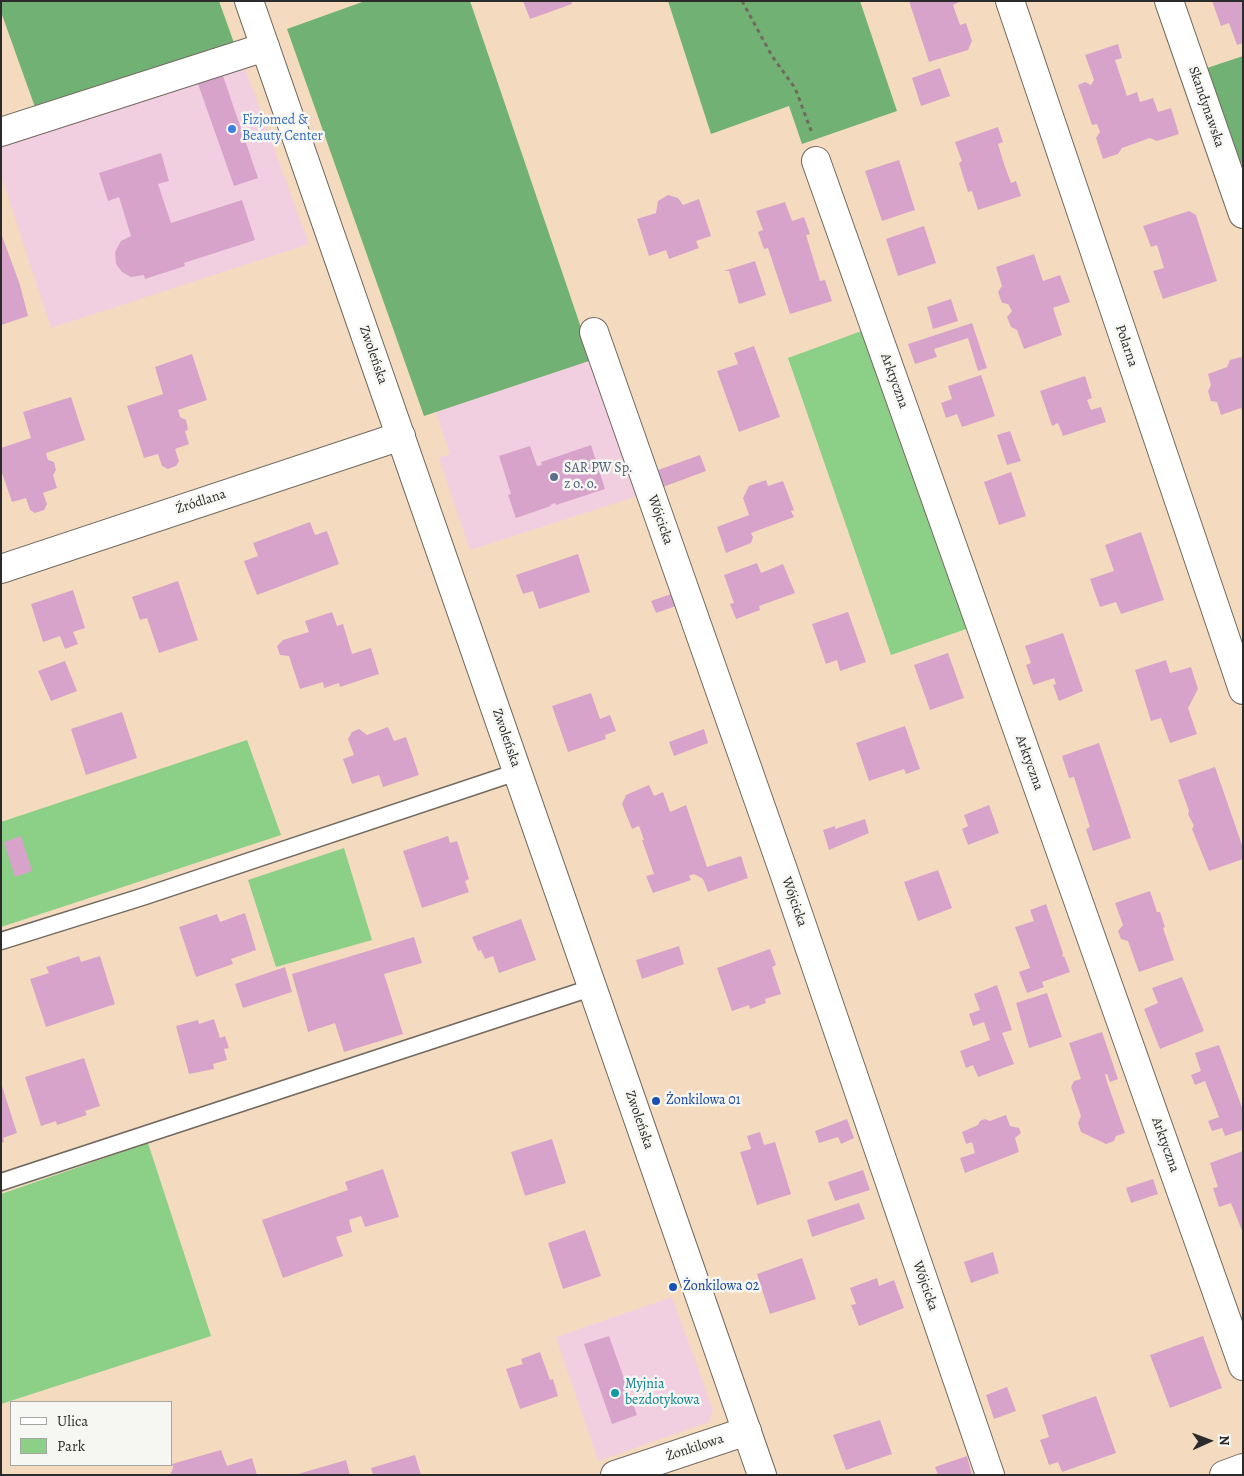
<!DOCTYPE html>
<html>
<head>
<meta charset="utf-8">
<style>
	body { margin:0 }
	#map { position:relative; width:1244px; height:1476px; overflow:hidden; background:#f4dbbf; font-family:Alegreya,serif }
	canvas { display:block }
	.frame { position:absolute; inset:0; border:2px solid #2b2b2b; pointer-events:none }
	.legend { position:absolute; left:10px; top:1401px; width:162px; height:65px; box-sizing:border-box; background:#f6f6f2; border:1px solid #a5a5a2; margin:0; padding:6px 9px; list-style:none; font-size:15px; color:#2b2b2b }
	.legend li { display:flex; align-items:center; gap:10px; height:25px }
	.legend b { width:25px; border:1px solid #a5a5a2 }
	.north { position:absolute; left:1184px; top:1416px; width:50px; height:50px; -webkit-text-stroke:4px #f6f6f2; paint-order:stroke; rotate:88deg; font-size:14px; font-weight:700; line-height:20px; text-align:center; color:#2b2b2b }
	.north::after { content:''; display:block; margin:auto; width:18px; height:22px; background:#2b2b2b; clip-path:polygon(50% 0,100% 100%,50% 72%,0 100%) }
</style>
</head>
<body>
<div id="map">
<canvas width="1244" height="1476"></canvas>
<div class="frame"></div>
<ul class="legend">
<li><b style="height:6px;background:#fff"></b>Ulica</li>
<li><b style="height:14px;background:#8ccf87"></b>Park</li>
</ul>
<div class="north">N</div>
</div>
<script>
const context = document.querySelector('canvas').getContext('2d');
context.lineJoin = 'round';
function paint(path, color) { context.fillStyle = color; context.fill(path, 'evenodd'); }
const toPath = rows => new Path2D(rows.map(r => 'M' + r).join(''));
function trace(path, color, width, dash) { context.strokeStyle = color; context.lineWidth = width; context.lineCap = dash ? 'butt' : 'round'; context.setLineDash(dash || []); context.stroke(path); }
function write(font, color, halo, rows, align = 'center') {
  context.font = font + ' Alegreya,serif'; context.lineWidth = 5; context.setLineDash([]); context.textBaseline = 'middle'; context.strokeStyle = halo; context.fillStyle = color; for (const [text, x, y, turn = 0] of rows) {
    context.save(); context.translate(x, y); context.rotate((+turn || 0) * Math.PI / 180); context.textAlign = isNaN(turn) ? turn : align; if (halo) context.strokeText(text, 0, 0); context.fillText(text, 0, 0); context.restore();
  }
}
paint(toPath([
	[243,63,309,244,51,328,1,175,1,141],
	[592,360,641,495,470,550,439,458,450,454,436,412],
	[672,1297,713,1409,709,1422,598,1461,556,1337]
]), '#f2cfe0');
paint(toPath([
	[867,329,972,627,891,655,788,358],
	[247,740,281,835,1,927,1,822],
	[344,848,372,940,276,967,248,880],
	[148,1143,211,1336,1,1404,1,1194]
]), '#8ccf87');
paint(toPath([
	[1,1,219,1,234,43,36,110,1,12],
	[365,1,470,1,592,360,424,416,287,29],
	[668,1,860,1,897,111,802,144,789,106,711,134],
	[1243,56,1243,163,1238,164,1204,69]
]), '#71b274');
paint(toPath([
	[523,1,571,1,572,4,530,19],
	[909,1,961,1,953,5,960,25,966,23,972,41,968,50,929,62],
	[1212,1,1243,1,1243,43,1237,45,1229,23,1221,26],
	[1118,44,1122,58,1115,60,1127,96,1137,92,1140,102,1153,98,1158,112,1171,108,1179,134,1157,141,1150,138,1122,148,1118,154,1103,159,1096,138,1100,132,1097,124,1092,125,1078,85,1085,82,1091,85,1094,80,1085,55],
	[940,68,950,96,921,106,912,78],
	[223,76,258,178,234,186,198,84],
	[998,127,1003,142,998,144,1004,164,1011,183,1016,181,1021,196,978,210,972,191,968,192,959,163,962,161,955,142],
	[161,153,169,181,158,184,171,223,242,200,255,240,184,263,185,266,145,279,144,275,131,277,122,272,116,264,115,252,121,241,131,236,119,197,108,201,99,173],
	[899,160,915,210,882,221,865,171],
	[668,195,678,198,683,205,699,199,711,236,696,241,699,248,669,259,666,250,649,256,637,219,656,213,658,201],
	[785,202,792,221,804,217,810,234,806,235,820,281,825,280,832,301,790,314,768,248,764,249,758,232,763,230,756,211],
	[1189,211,1196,215,1217,281,1163,299,1153,271,1164,268,1157,245,1151,247,1143,226],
	[924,226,936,263,898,276,886,239],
	[1,233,20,285,28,316,1,325],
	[1034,254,1043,281,1060,275,1070,302,1053,308,1062,335,1024,349,1017,330,1011,327,1007,317,1012,311,1008,304,1002,303,998,292,1002,286,996,267],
	[755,261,766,295,739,304,729,271,724,271],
	[951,299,958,321,933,329,927,307],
	[972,323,987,368,978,371,968,338,934,349,937,357,915,364,908,344],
	[754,346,780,417,739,432,717,371,738,364,734,353],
	[192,354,207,400,178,410,180,417,186,420,188,430,185,431,189,444,175,449,179,461,176,466,168,469,162,466,158,454,144,458,127,406,163,394,155,367],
	[1241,357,1243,358,1243,413,1241,408,1221,415,1217,402,1211,401,1208,391,1211,385,1208,374,1227,367,1230,360],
	[981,375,995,416,962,427,957,414,946,418,941,403,952,399,948,386],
	[1085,376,1092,398,1087,400,1091,410,1101,407,1106,422,1063,436,1058,423,1052,426,1040,391],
	[71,397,85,440,46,453,48,460,54,462,56,470,53,475,57,488,43,493,47,504,44,510,35,513,30,510,26,498,12,502,1,470,1,448,31,438,23,412],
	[1010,431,1021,461,1007,465,997,435],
	[591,445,605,489,556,505,555,503,550,505,551,506,516,518,508,495,511,494,499,456,530,446,537,466,542,465,541,462],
	[700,455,706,471,663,487,658,470],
	[1011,472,1026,516,999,525,984,482],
	[766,480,768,486,783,481,794,510,791,511,794,517,751,533,753,537,751,543,726,553,717,527,749,515,743,498,749,486],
	[310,522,315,535,327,531,339,564,257,595,244,561,258,556,253,543],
	[1141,532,1164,600,1121,614,1116,602,1100,607,1090,579,1114,571,1105,545],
	[578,554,590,592,539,609,533,591,523,594,516,575],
	[757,563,761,573,783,564,795,593,759,606,760,610,736,619,730,604,734,603,724,575],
	[178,581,198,640,159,653,147,618,140,620,132,597],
	[73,590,85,628,73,632,78,644,65,649,60,636,43,642,31,604],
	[674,593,679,605,656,613,651,601],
	[332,612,337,626,343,624,352,654,371,648,379,674,340,687,339,683,324,688,323,682,300,689,289,656,280,655,277,646,283,640,309,632,305,621],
	[848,612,866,662,840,671,837,660,826,664,812,624],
	[1063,633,1083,691,1059,701,1053,685,1056,684,1054,678,1033,685,1026,665,1031,663,1025,646],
	[948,653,964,698,930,710,914,665],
	[1166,660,1170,673,1191,667,1198,689,1188,708,1197,734,1170,743,1161,718,1151,721,1135,670],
	[65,661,77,691,51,701,38,671],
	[591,693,600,719,610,715,616,731,605,735,606,739,568,752,552,706],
	[122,712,137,758,86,775,71,729],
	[905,726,920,769,906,774,904,769,869,781,856,743],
	[388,727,394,741,406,737,419,775,383,787,379,775,352,784,343,759,354,755,348,739,352,732,359,729,367,735],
	[704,729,708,743,674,756,669,742],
	[1099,743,1131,838,1093,851,1086,829,1090,827,1074,777,1069,778,1062,756],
	[1215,767,1243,848,1243,859,1209,871,1192,829,1194,826,1188,814,1189,811,1178,780],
	[649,785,654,796,663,792,670,812,686,805,707,867,741,856,748,878,708,892,703,879,694,874,689,876,691,880,653,893,646,876,654,874,642,840,644,840,639,826,632,829,622,804,626,795],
	[989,805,999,833,968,845,962,829,968,826,964,815],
	[865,819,869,833,829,850,823,830,835,826,835,829],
	[21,836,32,871,15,877,4,842],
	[448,836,450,843,457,841,469,879,465,881,469,892,422,908,403,851],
	[938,870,952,908,918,921,904,882],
	[1150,891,1157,912,1160,912,1165,927,1163,928,1174,960,1139,972,1128,941,1121,939,1118,931,1123,925,1115,903],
	[1046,904,1063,953,1062,957,1064,956,1070,972,1042,982,1044,987,1027,993,1019,972,1030,968,1015,927,1034,921,1030,910],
	[245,913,256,950,231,959,233,964,196,977,179,927,217,914,220,922],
	[521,919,536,960,499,973,493,956,485,959,481,950,478,951,472,937],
	[414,937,422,963,384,974,403,1034,344,1052,335,1023,308,1032,292,974],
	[679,946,684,964,642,979,636,960],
	[770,949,776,965,772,967,781,994,765,999,766,1003,750,1009,749,1005,732,1011,717,968],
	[79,956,81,962,100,956,115,1004,46,1027,30,979,49,973,46,967],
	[285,967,292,992,243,1008,235,984],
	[1182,977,1204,1031,1160,1049,1144,1009,1158,1003,1152,988],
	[997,985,1012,1030,1002,1033,1014,1064,978,1077,973,1065,966,1068,960,1051,990,1040,984,1022,973,1026,969,1014,980,1010,974,994],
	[1047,993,1062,1037,1029,1048,1016,1003],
	[214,1019,220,1038,225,1036,229,1048,224,1049,227,1060,213,1064,214,1069,189,1074,176,1026,198,1020,199,1024],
	[1102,1032,1118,1079,1110,1082,1107,1074,1105,1074,1107,1082,1125,1133,1116,1136,1114,1141,1106,1144,1081,1132,1078,1123,1081,1116,1071,1087,1074,1081,1081,1079,1069,1043],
	[1219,1045,1243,1110,1243,1130,1225,1136,1222,1128,1212,1131,1208,1121,1219,1117,1205,1081,1195,1085,1191,1075,1201,1071,1195,1053],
	[84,1058,100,1106,85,1111,87,1115,57,1125,56,1121,41,1126,25,1077],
	[2,1086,17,1133,3,1138,4,1142,1,1143],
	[1006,1115,1010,1126,1019,1128,1021,1133,1015,1138,1019,1152,965,1173,960,1158,975,1153,972,1142,966,1144,962,1132,978,1125,980,1121,985,1119,990,1121],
	[847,1119,854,1138,841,1144,838,1137,819,1143,815,1131],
	[760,1132,764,1145,775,1142,791,1194,757,1205,740,1152,751,1149,747,1136],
	[552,1139,566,1183,525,1196,511,1152],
	[1243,1151,1243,1233,1231,1203,1219,1207,1213,1188,1218,1187,1210,1163],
	[383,1169,399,1217,365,1227,361,1216,349,1220,352,1232,336,1237,343,1256,283,1278,262,1220,348,1190,345,1182],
	[863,1170,870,1190,835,1201,828,1182],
	[1153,1179,1158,1194,1131,1203,1126,1188],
	[859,1203,865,1219,812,1237,807,1220],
	[585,1230,601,1276,563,1289,548,1243],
	[993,1252,999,1273,971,1283,964,1262],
	[802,1258,816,1299,770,1314,757,1274],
	[877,1278,879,1286,894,1280,904,1308,859,1326,851,1305,856,1304,850,1288],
	[609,1336,637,1415,612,1424,584,1344],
	[1203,1336,1222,1388,1170,1408,1150,1355],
	[540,1352,550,1380,553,1379,558,1396,520,1409,506,1369,523,1364,521,1359],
	[1007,1387,1016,1411,994,1419,986,1395],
	[1096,1396,1116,1453,1062,1472,1058,1462,1049,1465,1040,1440,1049,1437,1042,1415],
	[880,1420,892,1454,846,1470,833,1435],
	[221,1450,227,1466,252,1458,257,1475,170,1475,173,1468,172,1464],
	[415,1455,421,1475,373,1475,371,1468],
	[967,1456,972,1475,938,1475,935,1467],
	[346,1460,350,1475,298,1475,298,1474]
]), '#d8a3ca');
const service = toPath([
	[1,941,145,896,517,772],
	[1,1182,594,987]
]);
const minor = toPath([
	[1010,1,1243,690],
	[1169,1,1243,214],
	[1,132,265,47],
	[816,161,1243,1366],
	[594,332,782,867,990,1475],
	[1,569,401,436],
	[615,1475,747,1431],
	[1224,1475,1243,1468]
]);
const tertiary = toPath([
	[249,1,762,1475]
]);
trace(service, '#71695f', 19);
trace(minor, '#71695f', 30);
trace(tertiary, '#71695f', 30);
trace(toPath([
	[742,1,772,56,795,88,812,133]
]), '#71695f', 3, [4, 4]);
trace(service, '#fff', 16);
trace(minor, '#fff', 28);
trace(tertiary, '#fff', 28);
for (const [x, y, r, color] of [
	[232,129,5,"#3f7fe0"],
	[554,477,5,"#5c6f8a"],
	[656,1101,5,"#1a4fb4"],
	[673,1287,5,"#1a4fb4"],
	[615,1393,5,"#0f9aa8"]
]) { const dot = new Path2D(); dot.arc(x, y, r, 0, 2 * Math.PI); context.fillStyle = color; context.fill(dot); trace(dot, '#f6f6f2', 2); }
write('14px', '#2b2b2b', '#f6f6f2', [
	["Skandynawska",1206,107,71],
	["Polarna",1126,346,71],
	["Zwoleńska",373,355,71],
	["Arktyczna",894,381,70],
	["Źródlana",201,502,-18],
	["Wójcicka",660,520,71],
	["Zwoleńska",506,738,71],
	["Arktyczna",1029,763,70],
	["Wójcicka",794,902,71],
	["Zwoleńska",639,1120,71],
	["Arktyczna",1165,1145,70],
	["Wójcicka",925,1286,71],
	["Żonkilowa",695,1448,-18]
]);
write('14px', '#366cbe', '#f6f6f2', [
	["Fizjomed &",242,121],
	["Beauty Center",242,137]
], 'left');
write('14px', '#4e5e75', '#f6f6f2', [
	["SAR PW Sp.",564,469],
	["z o. o.",564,485]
], 'left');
write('14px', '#164399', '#f6f6f2', [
	["Żonkilowa 01",666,1101],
	["Żonkilowa 02",683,1287]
], 'left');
write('14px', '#0d838f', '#f6f6f2', [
	["Myjnia",625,1385],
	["bezdotykowa",625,1401]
], 'left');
</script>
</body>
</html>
